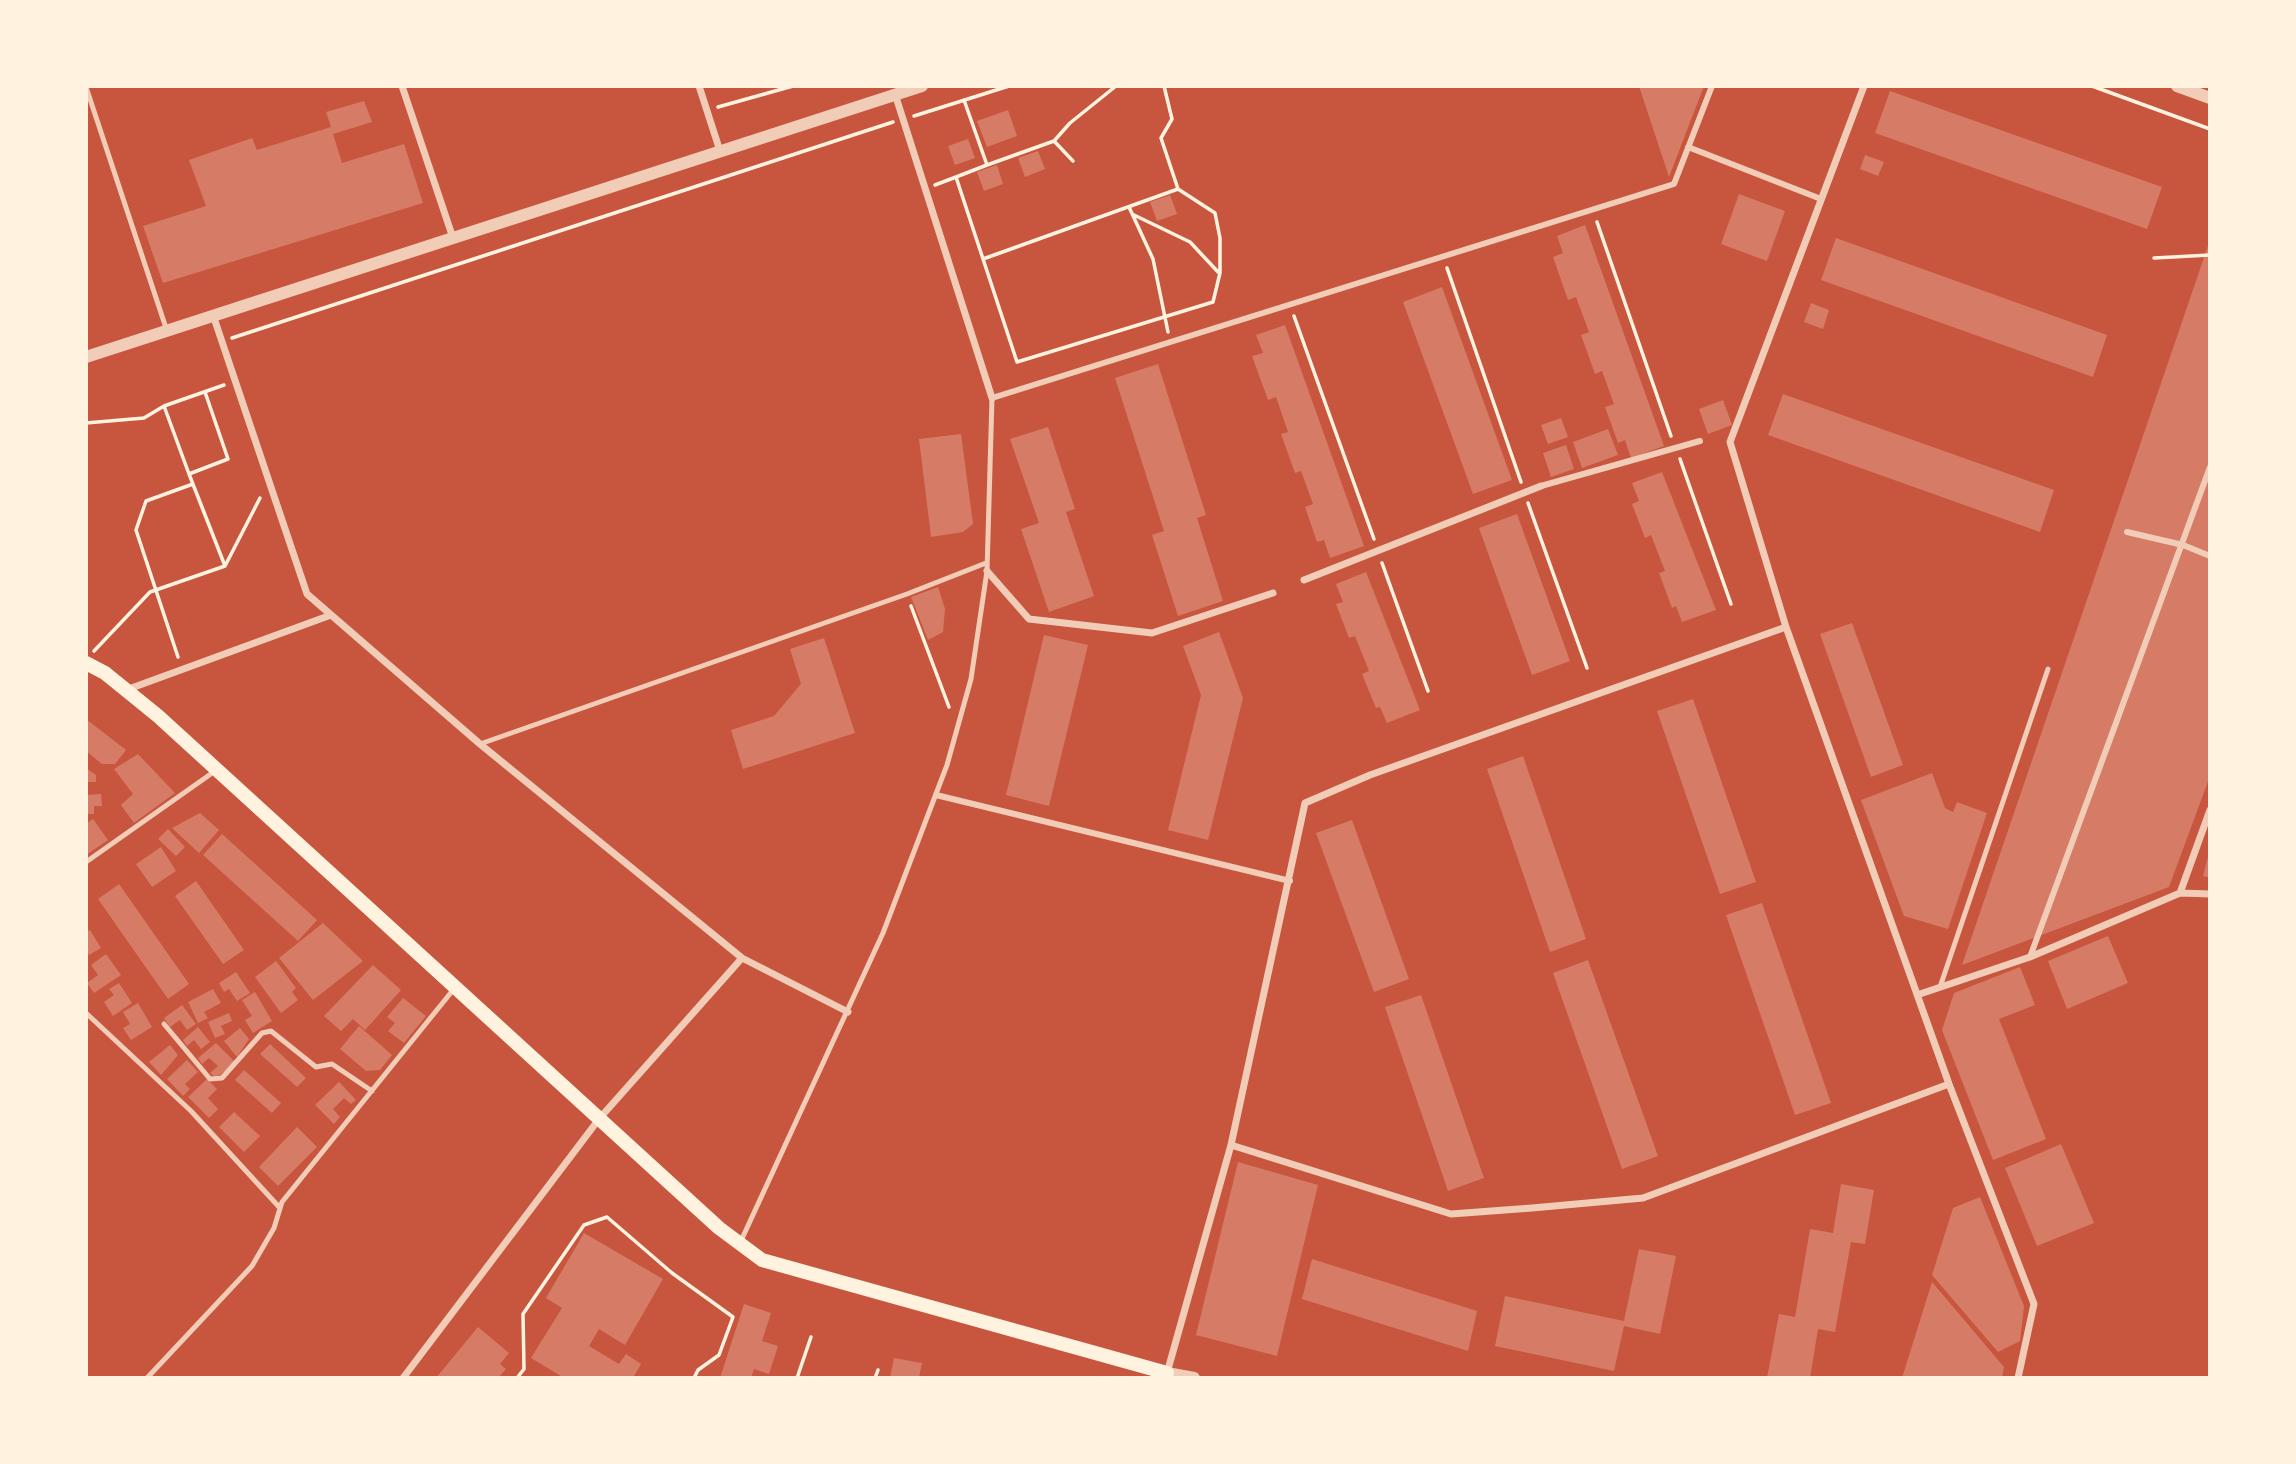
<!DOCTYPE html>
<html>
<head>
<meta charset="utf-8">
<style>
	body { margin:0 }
	#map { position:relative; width:2296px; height:1464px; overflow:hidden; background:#c8553d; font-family:Jost,sans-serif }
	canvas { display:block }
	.frame { position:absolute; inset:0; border:88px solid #fff3e0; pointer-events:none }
</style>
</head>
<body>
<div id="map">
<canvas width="2296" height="1464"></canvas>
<div class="frame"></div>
</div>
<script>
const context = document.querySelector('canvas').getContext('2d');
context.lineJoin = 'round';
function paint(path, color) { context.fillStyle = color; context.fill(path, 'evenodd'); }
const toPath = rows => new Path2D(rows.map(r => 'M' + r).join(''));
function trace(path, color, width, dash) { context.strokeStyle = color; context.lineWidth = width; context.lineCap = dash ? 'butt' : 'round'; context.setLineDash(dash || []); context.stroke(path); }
paint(toPath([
	[1639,86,1704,86,1669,177],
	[1890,91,2162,187,2147,229,1875,133],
	[364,101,372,122,333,134,342,163,404,144,423,203,163,283,143,226,206,206,189,160,252,138,257,150,331,127,326,112],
	[1008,110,1017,136,987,147,977,121],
	[968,139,975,158,955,165,948,146],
	[1038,151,1045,169,1025,177,1018,158],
	[1865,155,1884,162,1878,176,1860,169],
	[997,165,1003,184,984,191,977,172],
	[1739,194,1785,211,1767,261,1721,244],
	[1170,195,1177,214,1157,221,1150,202],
	[1585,225,1664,446,1631,458,1625,440,1618,443,1605,407,1614,404,1602,371,1595,374,1581,335,1589,332,1576,297,1568,300,1553,257,1563,253,1557,236],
	[1836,238,2107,335,2093,377,1821,280],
	[2210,240,2210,776,2169,887,1962,965],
	[1442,287,1512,480,1473,494,1403,302],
	[1811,303,1829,310,1823,329,1804,322],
	[1285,325,1364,546,1330,558,1324,540,1317,542,1305,507,1313,504,1301,471,1295,473,1281,434,1288,432,1276,397,1268,400,1252,356,1263,353,1256,335],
	[1158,364,1206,515,1197,518,1223,601,1178,616,1152,535,1164,531,1115,378],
	[1783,394,2054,490,2040,532,1768,435],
	[1723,400,1732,425,1708,434,1699,409],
	[1561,418,1568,437,1548,444,1541,425],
	[1048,427,1075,509,1066,512,1094,596,1049,612,1021,529,1039,523,1010,439],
	[1608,429,1618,455,1582,468,1573,442],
	[961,434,973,524,963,532,931,537,919,439],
	[1566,445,1574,469,1551,477,1543,453],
	[1662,472,1716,610,1682,622,1676,606,1672,608,1659,573,1665,571,1651,535,1645,538,1632,504,1639,501,1632,483],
	[1517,514,1570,661,1532,675,1479,528],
	[1366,572,1420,710,1387,723,1380,707,1376,708,1362,674,1369,671,1355,636,1349,638,1336,604,1343,602,1336,584],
	[938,587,945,609,943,632,928,640,911,597],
	[1852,623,1903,765,1871,777,1820,634],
	[1219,632,1243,698,1208,840,1168,830,1201,695,1183,646],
	[1044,635,1088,645,1049,806,1006,795],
	[824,638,855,733,743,769,731,730,774,716,801,684,790,649],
	[1693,699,1756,882,1720,894,1657,711],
	[86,719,126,750,115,764,102,764,86,751],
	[138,754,175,793,134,823,121,805,133,794,114,769],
	[1523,756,1586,939,1550,952,1487,769],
	[86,768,96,775,96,782,86,782],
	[1932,773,1945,808,1953,812,1957,802,1987,813,1948,929,1904,916,1861,800],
	[101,794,102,806,94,806,94,814,86,814,86,795],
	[200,813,219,830,199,853,172,828],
	[93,819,108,840,86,855,86,824],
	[1352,820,1409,979,1374,992,1316,833],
	[168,829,185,847,176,856,158,839],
	[222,834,317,920,298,941,203,855],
	[161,847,176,871,152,887,136,864],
	[2210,849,2210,878,2203,876],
	[196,881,244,950,223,964,175,896],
	[119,884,189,984,168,999,98,899],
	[1762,903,1831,1103,1795,1115,1726,915],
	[323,923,363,961,313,1000,279,958],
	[90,930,101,948,89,955,86,949,86,932],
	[2108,936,2128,983,2067,1009,2048,961],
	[106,954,121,975,94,993,87,983,98,975,91,965],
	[1588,960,1658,1156,1622,1169,1553,973],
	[276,961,296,988,292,992,298,1000,281,1013,255,977],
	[373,965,401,990,365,1030,353,1019,341,1031,324,1016],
	[2020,967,2035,1005,1999,1019,2046,1139,1993,1160,1942,1030,1954,993],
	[236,972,250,993,237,1001,229,989,224,992,219,983],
	[119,983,132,1003,113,1016,104,1002,114,995,109,989],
	[213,989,221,1003,204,1012,208,1018,198,1023,188,1002],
	[255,992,272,1021,253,1033,245,1020,252,1016,242,1000],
	[1421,995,1484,1178,1448,1191,1385,1007],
	[403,998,426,1016,404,1043,388,1031,395,1023,387,1017],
	[138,1003,152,1027,131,1040,123,1028,130,1024,123,1012],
	[182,1005,196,1024,187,1030,180,1020,170,1027,164,1018],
	[229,1013,232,1021,221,1026,225,1034,215,1038,208,1022],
	[359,1026,392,1055,380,1070,366,1071,340,1049],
	[198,1027,210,1042,201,1049,194,1040,187,1046,183,1040],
	[240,1028,249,1039,237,1057,224,1041],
	[216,1043,235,1062,220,1075,214,1076,210,1073,218,1066,209,1058,202,1064,198,1058],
	[270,1044,306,1078,297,1087,260,1054],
	[170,1045,178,1055,161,1075,149,1062],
	[187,1060,198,1072,185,1084,190,1089,183,1096,167,1079],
	[244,1070,281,1103,272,1113,235,1080],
	[207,1079,217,1089,208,1098,218,1109,209,1118,188,1097],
	[339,1082,356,1100,351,1104,344,1098,333,1109,340,1117,334,1124,315,1105],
	[234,1112,260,1136,244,1152,219,1127],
	[297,1127,317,1147,278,1186,259,1167],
	[2061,1144,2094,1223,2037,1246,2005,1168],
	[1238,1162,1318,1185,1277,1356,1196,1335],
	[1841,1184,1874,1190,1865,1244,1851,1242,1835,1332,1818,1329,1810,1378,1767,1378,1779,1314,1795,1317,1810,1229,1833,1233],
	[1980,1197,2024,1306,2020,1341,1998,1352,1932,1275,1953,1208],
	[584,1233,663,1279,625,1345,599,1329,589,1346,619,1364,626,1354,641,1364,634,1376,638,1378,564,1378,531,1358,562,1308,546,1298],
	[1639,1249,1676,1256,1660,1334,1624,1326,1614,1371,1495,1346,1505,1296,1624,1321],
	[1312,1259,1477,1311,1468,1351,1302,1299],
	[1932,1282,2004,1367,2002,1378,1902,1378],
	[744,1304,771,1313,762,1341,778,1346,769,1374,754,1369,751,1378,720,1378],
	[478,1327,509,1353,500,1364,506,1369,498,1378,436,1378],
	[894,1358,922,1363,919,1378,890,1378]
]), '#d67c66');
trace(toPath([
	[2092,86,2210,129],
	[964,100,987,165,1054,141,1070,123,1116,86],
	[718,107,793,86],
	[914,116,1009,86],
	[1054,141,1073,161],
	[987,165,956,177,1017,362,1213,302,1220,273,1220,238,1215,213,1178,189,1161,138,1172,119,1164,86],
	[935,185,956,177],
	[1129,207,1153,259,1168,332],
	[1134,215,1190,242,1219,273],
	[1597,222,1671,436],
	[2154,258,2210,255],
	[983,259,1178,189],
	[1447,268,1521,482],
	[1294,316,1374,539],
	[232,338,893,122],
	[205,392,228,459,189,474,164,406,224,385],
	[86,423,144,418,164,406],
	[1680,459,1731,604],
	[189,474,225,566],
	[1528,503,1587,668],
	[1382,563,1428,691],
	[911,606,949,707],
	[94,651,150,592,225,566,260,498],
	[178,657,136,530,146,501,193,484],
	[517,1378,524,1369,523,1314,584,1225,607,1217,672,1273,733,1317,719,1355,698,1370,694,1378],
	[797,1378,811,1337],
	[875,1378,878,1370]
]), '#fff3e0', 3.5);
trace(toPath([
	[86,87,167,331],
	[480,744,907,594,986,563],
	[86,862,215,771],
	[1940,987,2048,669],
	[86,1013,191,1111,280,1208],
	[164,1024,210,1079,222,1078,262,1033,271,1031,316,1067,332,1064,372,1091],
	[740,1243,883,933,947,765,971,679,987,571,992,398],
	[147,1378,252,1266,274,1228,282,1202,453,990]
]), '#f1ccb7', 5);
trace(toPath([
	[1688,147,1821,199],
	[992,398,1674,184,1712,86],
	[1541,486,1700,441],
	[2127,532,2183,545,2210,556],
	[936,795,1290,881],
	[2030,957,2210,467]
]), '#f1ccb7', 6);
trace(toPath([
	[402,86,453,238],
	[699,86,720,151],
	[1864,86,1730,442,1786,627,1949,1084,2034,1304,2018,1378],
	[895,94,992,398],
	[213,315,307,594,480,744,742,958,848,1012],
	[987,571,1029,619,1152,633,1273,593],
	[1304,580,1541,486],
	[126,690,331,615],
	[2180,893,2210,810],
	[1917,995,2030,957,2180,893,2210,894],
	[1231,1145,1451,1214,1532,1208,1643,1198,1949,1084],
	[1167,1373,1231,1145,1305,803,1370,775,1786,627],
	[403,1378,599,1119,742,958]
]), '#f1ccb7', 7);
trace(toPath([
	[2177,86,2210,98],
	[86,357,922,86],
	[1166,1378,1167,1373,1194,1378]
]), '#f1ccb7', 12);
trace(toPath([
	[86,663,105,673,158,716,719,1228,762,1260,1167,1373]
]), '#fff3e0', 14);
</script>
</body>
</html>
